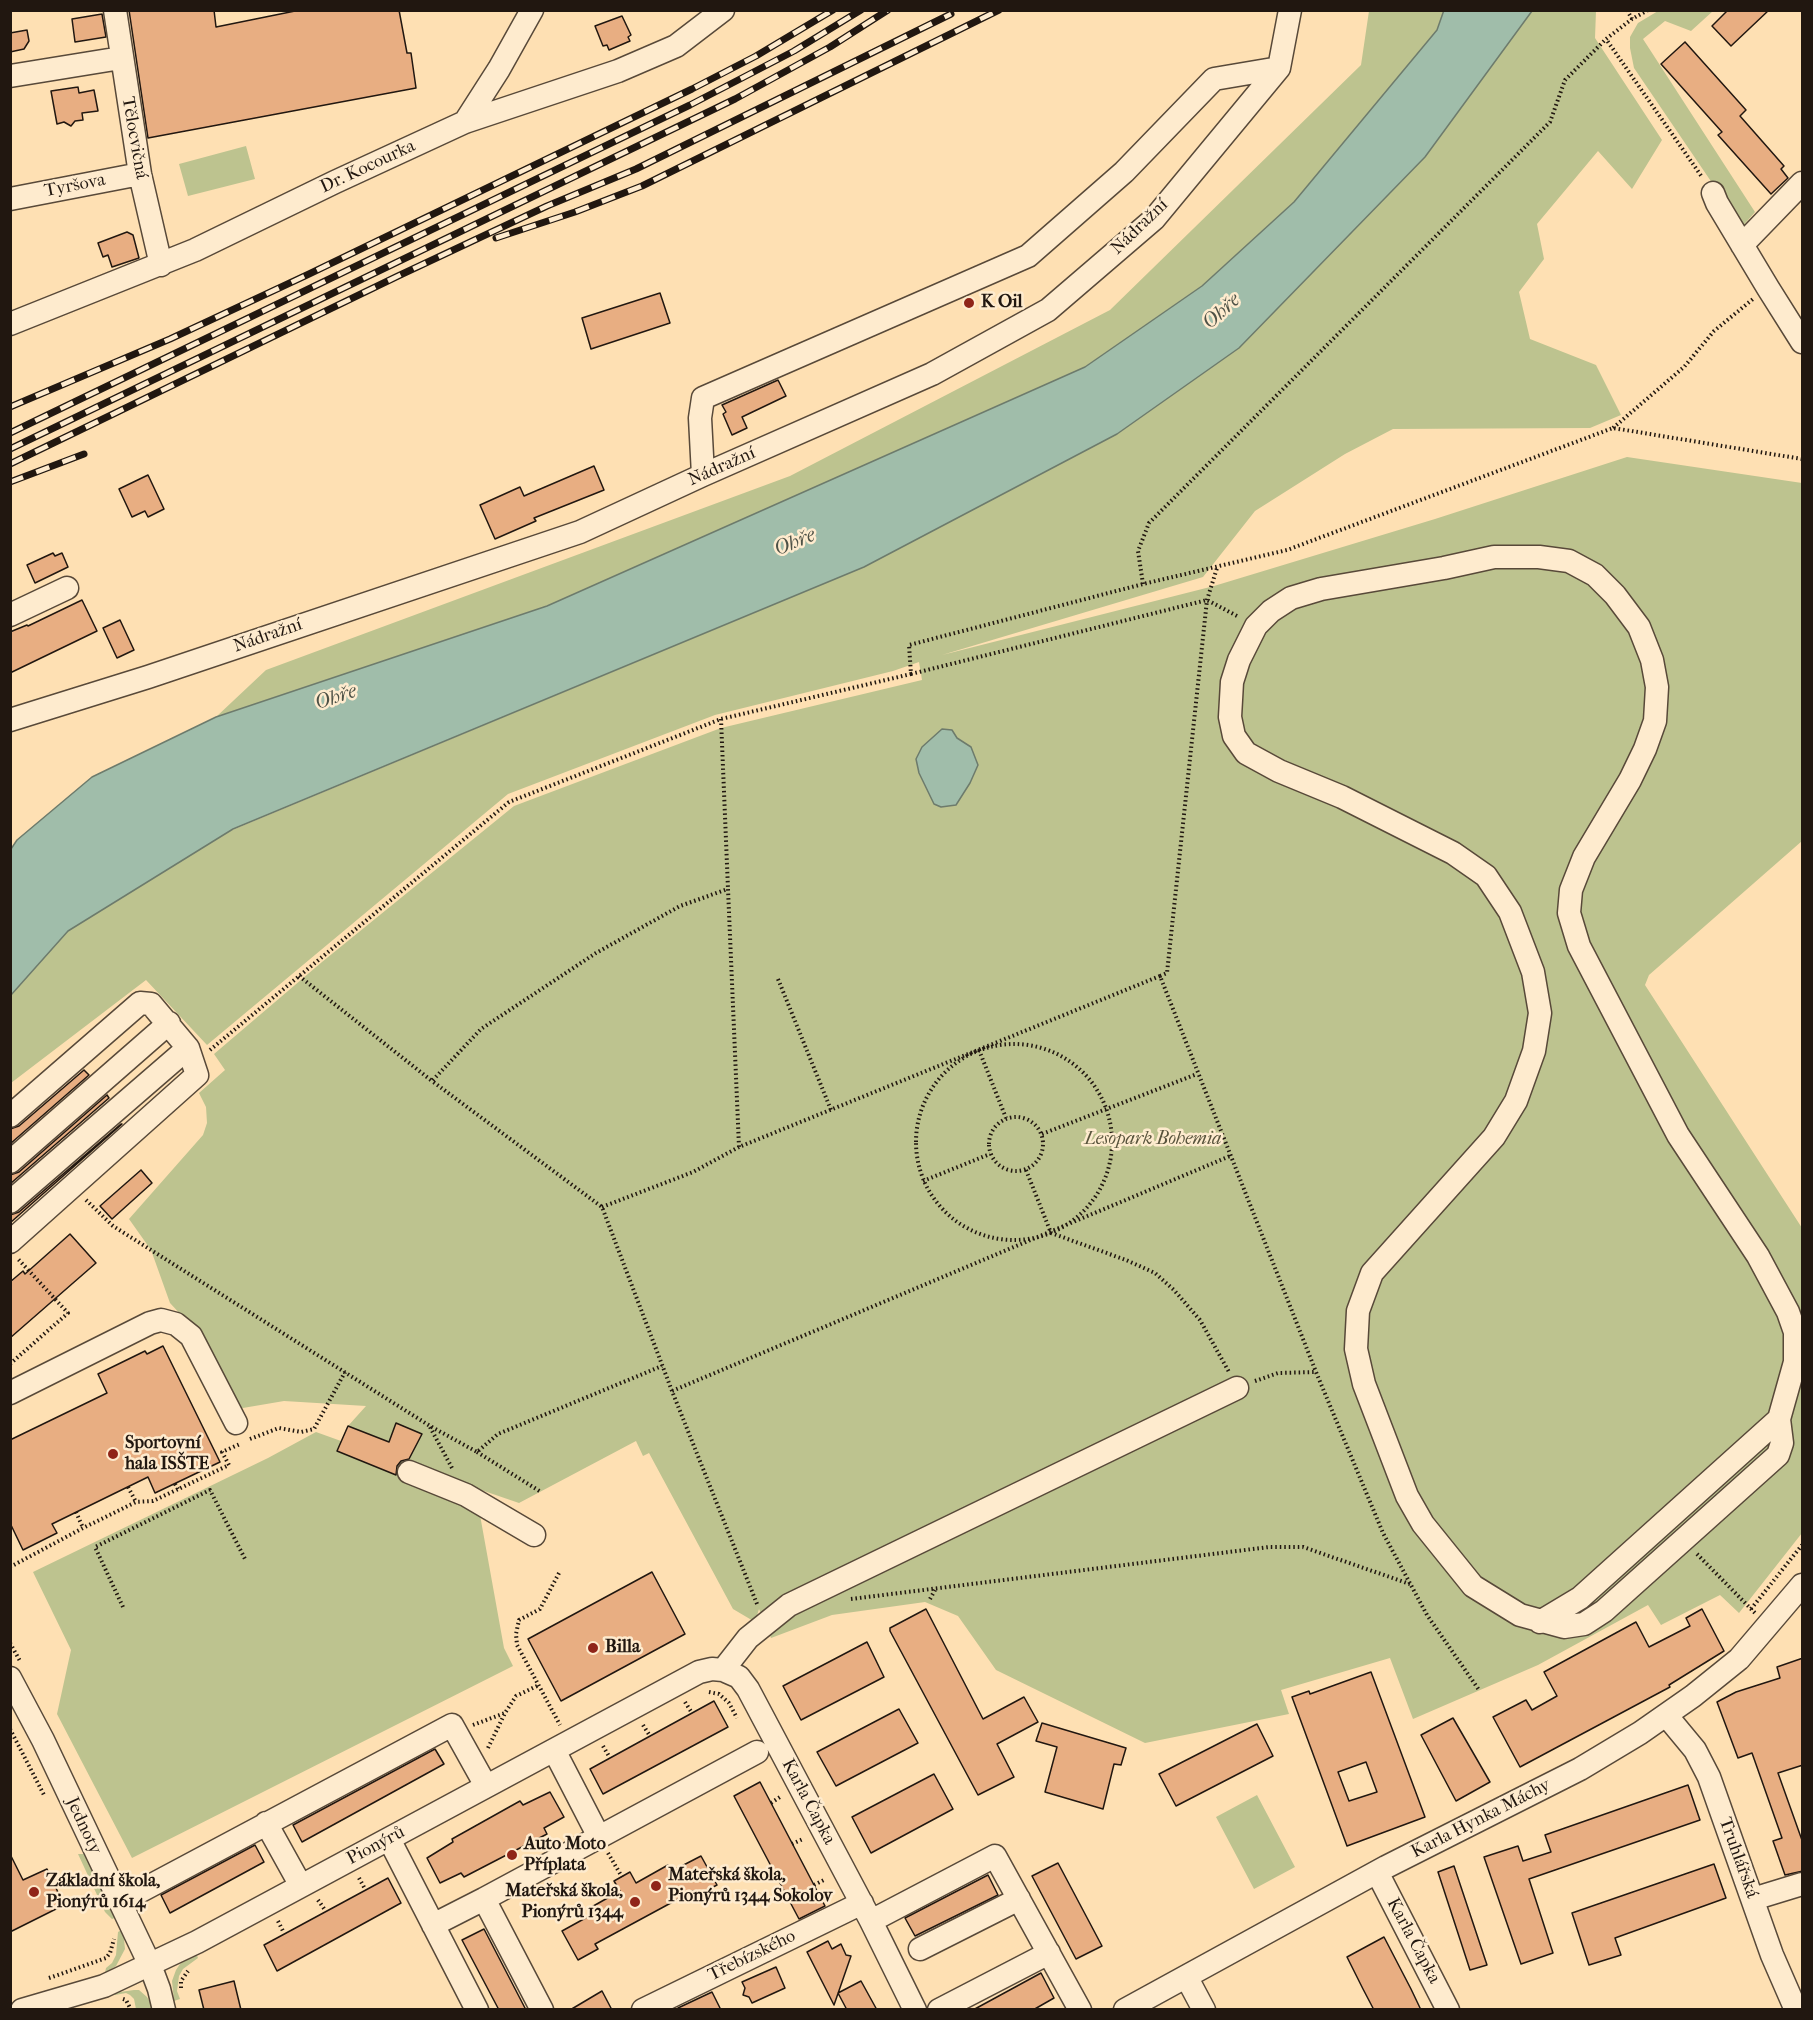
<!DOCTYPE html>
<html>
<head>
<meta charset="utf-8">
<style>
	body { margin:0 }
	#map { position:relative; width:1813px; height:2020px; overflow:hidden; background:#fee0b3; font-family:"IM FELL French Canon",serif }
	canvas { display:block }
	.frame { position:absolute; inset:0; border:12px solid #211710; pointer-events:none }
</style>
</head>
<body>
<div id="map">
<canvas width="1813" height="2020"></canvas>
<div class="frame"></div>
</div>
<script>
const context = document.querySelector('canvas').getContext('2d');
context.lineJoin = 'round';
function paint(path, color) { context.fillStyle = color; context.fill(path, 'evenodd'); }
const toPath = rows => new Path2D(rows.map(r => 'M' + r).join(''));
function trace(path, color, width, dash) { context.strokeStyle = color; context.lineWidth = width; context.lineCap = dash ? 'butt' : 'round'; context.setLineDash(dash || []); context.stroke(path); }
function write(font, color, halo, rows, align = 'center') {
  context.font = font + ' "IM FELL French Canon",serif'; context.lineWidth = 5; context.setLineDash([]); context.textBaseline = 'middle'; context.strokeStyle = halo; context.fillStyle = color; for (const [text, x, y, turn = 0] of rows) {
    context.save(); context.translate(x, y); context.rotate((+turn || 0) * Math.PI / 180); context.textAlign = isNaN(turn) ? turn : align; if (halo) context.strokeText(text, 0, 0); context.fillText(text, 0, 0); context.restore();
  }
}
paint(toPath([
	[1369,11,1444,11,1437,30,1294,202,1202,286,1085,367,547,606,216,717,266,670,790,476,1110,310,1361,65],
	[1532,11,1596,11,1595,38,1662,140,1632,189,1598,151,1537,224,1544,259,1519,292,1530,339,1596,365,1621,415,1590,428,1393,429,1345,454,1255,511,1203,577,942,655,1214,586,1435,519,1627,457,1802,483,1802,841,1649,975,1645,985,1802,1228,1802,1533,1739,1613,1720,1595,1661,1625,1648,1605,1538,1665,1413,1719,1390,1658,1281,1690,1289,1714,1145,1743,996,1670,958,1616,925,1602,832,1615,771,1638,759,1609,755,1622,733,1609,649,1453,643,1456,636,1441,519,1503,455,1481,468,1503,480,1515,504,1648,513,1666,132,1858,57,1714,71,1650,33,1572,268,1458,316,1432,341,1441,348,1426,366,1406,284,1401,237,1409,195,1330,170,1303,151,1250,129,1219,203,1135,207,1123,206,1107,199,1093,225,1070,214,1054,322,962,514,806,721,728,922,680,919,662,893,671,715,715,508,794,207,1045,146,980,11,1083,11,995,68,931,230,831,864,567,1117,434,1236,350,1425,157],
	[1658,11,1713,11,1691,31,1665,21,1643,39,1755,212,1742,227,1634,68,1630,48,1630,37,1638,23],
	[246,146,255,179,188,196,179,164],
	[1257,1795,1295,1867,1254,1889,1216,1817],
	[78,1854,88,1854,118,1917,112,1919,105,1912],
	[123,1929,125,1949,116,1966,105,1973,106,1968,112,1963,116,1955,118,1932],
	[196,1953,198,1958,183,1969,179,1976,177,1991,180,1999,174,2001,172,1981,176,1970,180,1964],
	[134,1990,139,1990,147,1997,154,2009,136,2009,134,1999,130,1995,126,1993,115,1995,113,1993]
]), '#bdc38f');
const water = toPath([
	[1444,10,1532,11,1425,157,1239,348,1117,434,864,567,233,829,68,931,11,995,11,849,17,840,92,777,216,717,547,606,1085,367,1202,286,1294,202,1437,30,1444,10],
	[942,729,952,730,957,738,971,747,978,765,970,783,956,805,941,807,934,804,919,773,916,759,922,747,942,729]
]);
paint(water, '#a0bdaa');
trace(water, '#6d7b6c', 1.5);
const building = toPath([
	[129,10,214,10,216,27,300,10,399,10,407,53,411,53,416,88,148,138,129,10],
	[1728,10,1769,10,1731,46,1712,26,1728,10],
	[102,14,106,37,75,42,72,19,102,14],
	[622,16,631,35,628,37,630,41,609,50,607,45,603,46,595,26,622,16],
	[27,30,29,41,24,49,10,52,10,33,27,30],
	[1685,42,1746,110,1740,116,1784,166,1781,169,1788,178,1771,194,1718,135,1722,132,1661,64,1685,42],
	[78,87,79,93,94,90,98,111,82,113,83,120,75,121,71,126,64,122,57,124,51,91,78,87],
	[127,232,133,235,139,258,112,267,108,255,103,257,98,243,127,232],
	[660,293,670,323,591,349,582,318,660,293],
	[778,380,786,396,742,417,747,428,732,435,723,414,726,412,722,405,778,380],
	[594,466,604,490,534,518,536,521,495,539,480,505,520,487,524,496,594,466],
	[148,475,164,509,148,517,145,511,132,517,119,489,148,475],
	[53,553,55,556,62,553,68,567,35,583,27,565,53,553],
	[82,600,97,631,10,673,10,632,27,625,28,626,82,600],
	[120,620,134,650,117,658,103,628,120,620],
	[84,1070,89,1075,10,1144,10,1129,19,1126,84,1070],
	[107,1095,109,1098,10,1184,10,1175,19,1172,107,1095],
	[121,1124,122,1124,10,1223,10,1215,19,1212,121,1124],
	[141,1170,152,1183,112,1219,100,1206,141,1170],
	[70,1234,96,1263,10,1338,10,1282,23,1271,25,1274,70,1234],
	[163,1346,220,1462,155,1493,148,1477,52,1524,57,1533,23,1550,10,1523,10,1440,107,1393,98,1374,145,1351,147,1354,163,1346],
	[396,1423,422,1434,409,1459,401,1461,397,1466,396,1475,337,1451,348,1426,389,1442,396,1423],
	[652,1572,685,1634,561,1701,528,1639,652,1572],
	[926,1609,983,1719,1024,1697,1038,1722,997,1744,1014,1777,978,1795,890,1631,890,1628,926,1609],
	[1702,1609,1724,1651,1669,1685,1670,1687,1520,1767,1493,1717,1526,1700,1532,1710,1557,1696,1544,1672,1636,1622,1649,1647,1690,1626,1686,1618,1702,1609],
	[867,1642,884,1677,801,1720,783,1686,867,1642],
	[1803,1658,1803,1765,1778,1773,1803,1843,1803,1871,1785,1875,1773,1841,1782,1838,1752,1753,1738,1758,1717,1702,1736,1692,1780,1678,1777,1667,1803,1658],
	[1371,1672,1425,1817,1347,1846,1292,1697,1309,1691,1310,1694,1371,1672],
	[1366,1762,1377,1792,1349,1801,1338,1772,1366,1762],
	[714,1701,728,1727,603,1794,590,1769,714,1701],
	[899,1709,918,1743,836,1786,817,1752,899,1709],
	[1453,1718,1490,1782,1456,1801,1421,1735,1453,1718],
	[1042,1723,1126,1748,1121,1765,1114,1764,1103,1809,1045,1792,1057,1747,1036,1741,1042,1723],
	[1257,1724,1273,1756,1176,1806,1159,1774,1257,1724],
	[435,1749,444,1764,302,1842,293,1825,435,1749],
	[934,1774,953,1809,871,1853,852,1817,934,1774],
	[760,1782,825,1906,799,1919,734,1796,760,1782],
	[1688,1785,1700,1820,1529,1879,1553,1953,1521,1964,1484,1857,1518,1846,1523,1861,1551,1852,1545,1835,1688,1785],
	[550,1792,564,1817,544,1828,547,1834,464,1877,461,1873,440,1883,427,1858,453,1842,452,1839,520,1801,523,1805,550,1792],
	[255,1845,264,1862,170,1913,161,1895,255,1845],
	[10,1854,23,1880,47,1869,64,1905,10,1932,10,1854],
	[701,1856,717,1885,696,1896,693,1891,595,1944,598,1949,578,1960,562,1931,591,1915,588,1909,620,1891,614,1881,630,1872,636,1883,668,1865,672,1871,701,1856],
	[1058,1863,1102,1946,1076,1959,1032,1876,1058,1863],
	[1714,1864,1726,1898,1615,1938,1621,1955,1589,1965,1572,1913,1714,1864],
	[1454,1866,1487,1965,1470,1970,1438,1872,1454,1866],
	[988,1875,998,1895,915,1936,905,1918,988,1875],
	[388,1878,401,1903,277,1971,264,1945,388,1878],
	[484,1929,526,2010,499,2010,462,1940,484,1929],
	[1384,1937,1411,1989,1421,2010,1374,2010,1363,1989,1347,1957,1384,1937],
	[828,1941,832,1949,841,1944,846,1955,851,1956,834,2005,807,1952,828,1941],
	[776,1967,785,1988,752,2003,749,1997,743,1995,745,1988,742,1982,776,1967],
	[1041,1973,1054,1998,1033,2010,973,2010,1041,1973],
	[234,1981,241,2010,204,2010,199,1990,234,1981],
	[861,1981,877,2010,847,2010,838,1993,861,1981],
	[602,1991,612,2010,570,2010,602,1991],
	[712,1992,721,2010,675,2010,678,2008,712,1992]
]);
paint(building, '#e8ae82');
trace(building, '#211710', 1.5);
const minor = toPath([
	[115,10,140,174,161,265],
	[10,76,121,58],
	[465,122,499,69,532,10],
	[1713,193,1717,203,1768,288,1802,342],
	[10,199,140,174],
	[1742,245,1802,183],
	[10,324,195,250,335,182,465,122,618,71,676,46,723,10],
	[703,475,700,418,703,398,1028,256,1124,172,1214,79,1279,68],
	[1494,557,1539,557,1569,561,1595,575,1615,595,1639,627,1652,660,1657,687,1655,721,1645,749,1630,780,1584,857,1571,890,1569,913,1579,946,1678,1135,1758,1256,1788,1312,1795,1332,1795,1362,1779,1419,1782,1443,1778,1455,1604,1611,1584,1624,1564,1627,1520,1615,1473,1586,1423,1524,1407,1496,1364,1384,1356,1349,1358,1311,1372,1273,1494,1137,1516,1101,1534,1051,1540,1013,1533,972,1510,912,1486,876,1453,853,1342,797,1279,771,1246,753,1234,736,1230,717,1232,682,1239,660,1256,626,1271,611,1291,598,1321,589,1444,568,1494,557],
	[10,615,67,588],
	[10,720,148,677,580,532,703,475,932,374,1048,310,1154,219,1279,68,1290,10],
	[10,1116,140,1003,151,1004,188,1048,197,1075,10,1242],
	[10,1162,169,1023],
	[10,1202,188,1048],
	[10,1393,150,1323,161,1320,176,1324,191,1336,236,1423],
	[409,1472,466,1495,534,1535],
	[1540,1622,1580,1598,1779,1419],
	[723,1670,748,1638,789,1605,1237,1388],
	[10,1678,43,1740,150,1965,159,1989,164,2010],
	[1666,1715,1695,1750,1709,1777,1772,1955,1796,2010],
	[554,1750,599,1837],
	[266,1823,301,1886],
	[389,1839,477,2010],
	[1377,1872,1448,2010],
	[484,1899,542,2010],
	[1753,1899,1802,1884],
	[120,1902,452,1725,486,1786],
	[871,1921,995,1856,1080,2010],
	[433,1925,484,1899,757,1752],
	[920,1949,1019,1899],
	[1187,1978,1204,2010],
	[22,2010,104,1986,197,1942,699,1672,712,1669,723,1670,739,1677,748,1689,871,1921,915,2010],
	[643,2010,862,1903],
	[939,2010,1049,1953],
	[1125,2010,1386,1867,1580,1769,1640,1733,1693,1696,1739,1659,1802,1585]
]);
trace(minor, '#584939', 25);
trace(toPath([
	[1627,10,1632,19],
	[1648,10,1632,19,1606,39,1702,177],
	[1613,428,1684,367,1714,331,1753,299],
	[1143,584,1138,551,1149,523,1550,122,1565,80,1606,39],
	[911,674,1207,600,1239,617],
	[721,719,728,889],
	[299,976,432,1081],
	[1160,976,1167,973,1207,600,1217,568],
	[778,979,831,1110],
	'916 1142a98 98 0 1 1 196 0a98 98 0 1 1-196 0Z',
	[210,1050,509,802,721,719,911,674,909,645,1143,584,1287,550,1613,428,1802,459],
	[979,1050,1006,1118],
	'989 1144a27 27 0 1 1 54 0a27 27 0 1 1-54 0Z',
	[1042,1134,1197,1074],
	[1026,1170,1051,1233,1126,1260,1155,1273,1174,1290,1200,1320,1229,1372],
	[923,1181,990,1154],
	[86,1200,113,1226,151,1250,430,1426,477,1452,498,1434,662,1366],
	[602,1207,693,1172,739,1147],
	[10,1364,68,1313,18,1259],
	[1255,1381,1278,1373,1316,1372],
	[672,1391,602,1207,432,1081,481,1029,596,953,680,906,728,889,739,1147,1160,976,1316,1372,1383,1533,1427,1615,1479,1690],
	[430,1427,452,1468],
	[250,1439,279,1428,301,1432,314,1429,345,1372],
	[477,1452,541,1492],
	[175,1484,178,1489],
	[128,1487,136,1502],
	[76,1512,83,1528],
	[1697,1554,1755,1613],
	[10,1567,83,1528,136,1502,153,1501,229,1465,222,1452,240,1444],
	[559,1573,540,1609,519,1620,516,1634,517,1645,560,1725],
	[851,1599,1269,1547,1303,1547,1410,1584],
	[930,1599,935,1590],
	[757,1604,672,1391,1230,1156],
	[123,1607,95,1547,210,1490,245,1559],
	[1751,1609,1802,1545],
	[10,1643,20,1661],
	[709,1692,719,1694,729,1703,737,1718],
	[685,1702,692,1713],
	[473,1725,505,1713],
	[643,1725,650,1736],
	[10,1729,44,1795],
	[603,1746,610,1758],
	[488,1748,505,1713,516,1696,539,1685],
	[771,1803,780,1797],
	[792,1844,803,1839],
	[608,1853,622,1877],
	[359,1878,365,1889],
	[814,1885,824,1880],
	[318,1900,325,1910],
	[278,1921,284,1933],
	[49,1978,106,1958,110,1953,114,1939],
	[181,1988,181,1981,188,1971],
	[123,1999,126,2000,131,2010]
]), '#211710', 4, [1.5, 3]);
trace(minor, '#feebce', 22);
const rail = toPath([
	[496,238,575,212,642,186,999,10],
	[10,407,170,339,309,274,692,89,756,56,833,10],
	[10,433,690,105,794,51,861,10],
	[10,449,735,99,830,47,888,10],
	[10,464,398,276,547,206,636,169,951,14],
	[10,482,84,454]
]);
trace(rail, '#211710', 7);
trace(rail, '#feebce', 4.5, [14]);
for (const [x, y, r, color] of [
	[969,303,6,"#8f2418"],
	[113,1454,6,"#8f2418"],
	[593,1648,6,"#8f2418"],
	[512,1855,6,"#8f2418"],
	[656,1886,6,"#8f2418"],
	[34,1892,6,"#8f2418"],
	[635,1902,6,"#8f2418"]
]) { const dot = new Path2D(); dot.arc(x, y, r, 0, 2 * Math.PI); context.fillStyle = color; context.fill(dot); trace(dot, '#feebce', 2); }
write('18px', '#211710', '#feebce', [
	["Tělocvičná",134,138,80],
	["Dr. Kocourka",368,167,-25],
	["Tyršova",75,186,-11],
	["Nádražní",1140,227,-44],
	["Nádražní",722,467,-24],
	["Nádražní",268,636,-19],
	["Karla Čapka",808,1802,62],
	["Karla Hynka Máchy",1481,1819,-27],
	["Jednoty",83,1826,65],
	["Pionýrů",376,1846,-28],
	["Truhlářská",1738,1858,70],
	["Karla Čapka",1413,1941,62],
	["Třebízského",752,1956,-26]
]);
write('bold 18px', '#211710', '#feebce', [
	["K Oil",981,303],
	["Sportovní",125,1444],
	["hala ISŠTE",125,1465],
	["Billa",605,1648],
	["Auto Moto",524,1845],
	["Příplata",524,1866],
	["Mateřská škola,",668,1876],
	["Pionýrů 1344 Sokolov",668,1897],
	["Základní škola,",46,1882],
	["Pionýrů 1614",46,1903],
	["Mateřská škola,",623,1892,"right"],
	["Pionýrů 1344",623,1913,"right"]
], 'left');
write('italic 18px', '#58533c', '#feebce', [
	["Lesopark Bohemia",1153,1140]
]);
write('italic 20px', '#4d5146', '#feebce', [
	["Ohře",1222,312,-43],
	["Ohře",795,543,-23],
	["Ohře",336,698,-19]
]);
</script>
</body>
</html>
